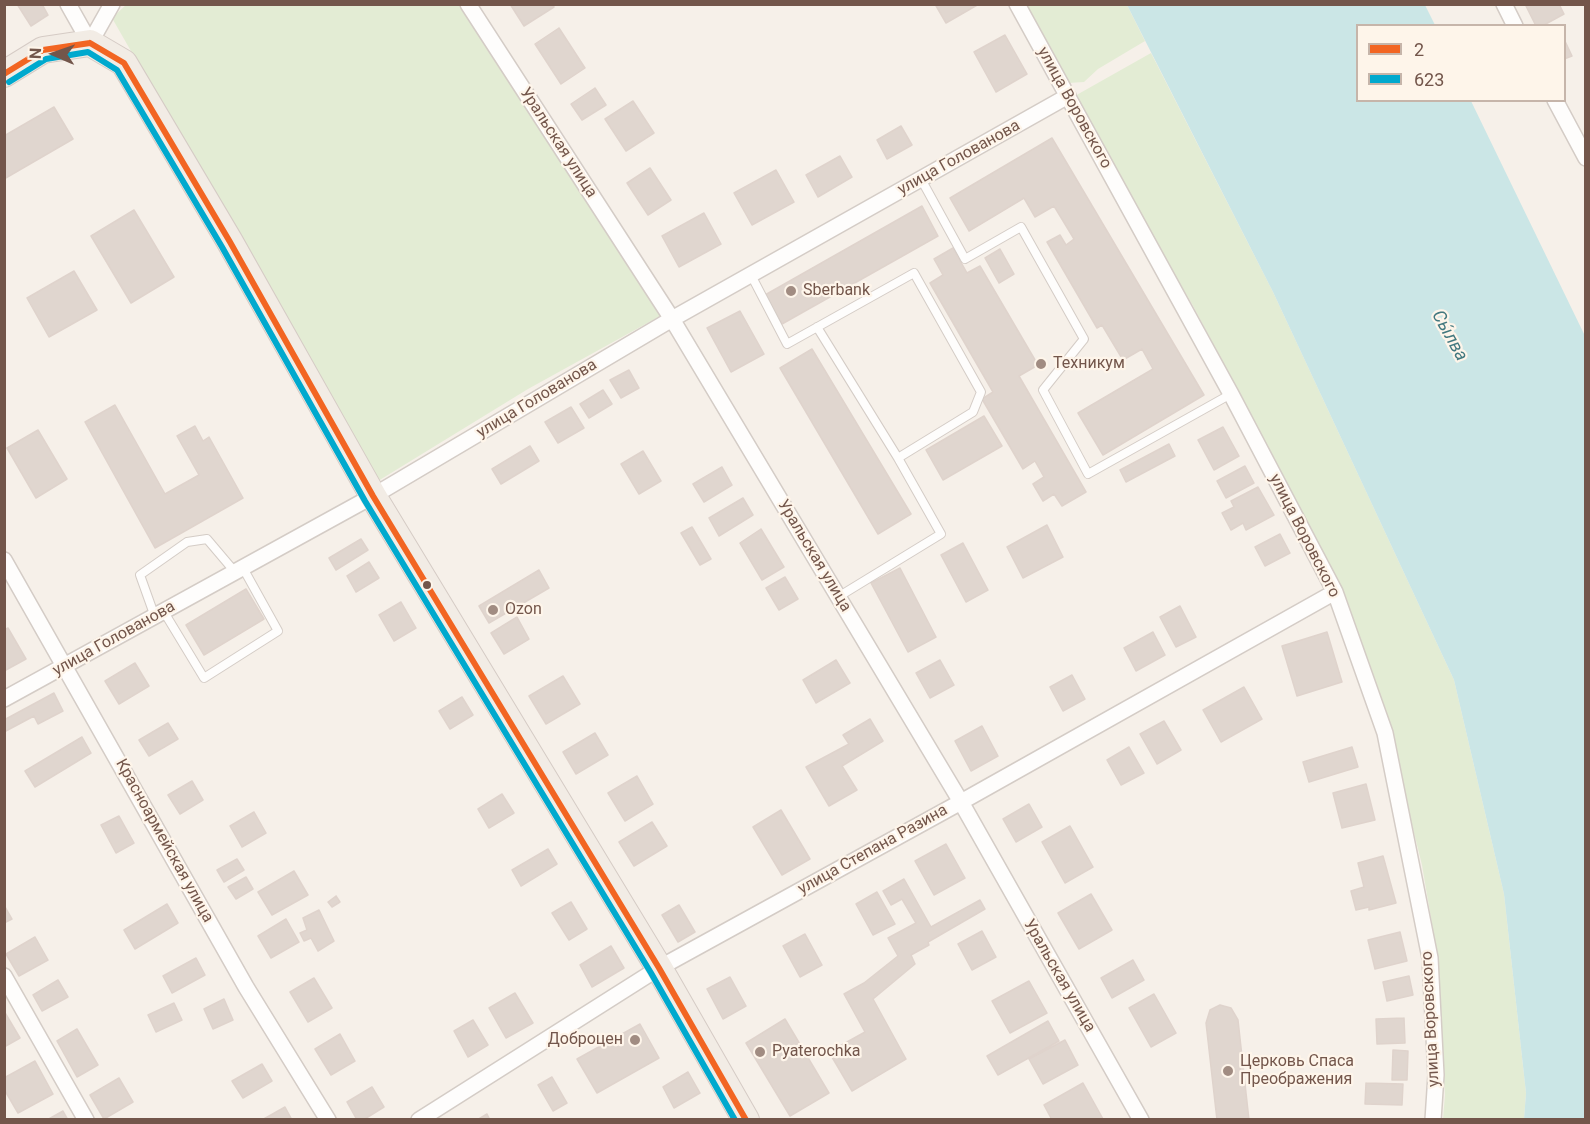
<!DOCTYPE html>
<html>
<head>
<meta charset="utf-8">
<style>
	body { margin:0 }
	#map { position:relative; width:1590px; height:1124px; overflow:hidden; background:#f6f0e9; font-family:Roboto,sans-serif }
	canvas { display:block }
	.frame { position:absolute; inset:0; border:6px solid #73564b; pointer-events:none }
	.legend { position:absolute; left:1356px; top:24px; width:210px; height:78px; box-sizing:border-box; background:#fef5ea; border:2px solid #c6b5aa; margin:0; padding:8px 10px; list-style:none; font-size:18px; color:#73564b }
	.legend li { display:flex; align-items:center; gap:12px; height:30px }
	.legend b { width:30px; border:2px solid #c6b5aa }
	.north { position:absolute; left:24px; top:24px; width:60px; height:60px; -webkit-text-stroke:4px #fef5ea; paint-order:stroke; rotate:272deg; font-size:16px; font-weight:700; line-height:24px; text-align:center; color:#73564b }
	.north::after { content:''; display:block; margin:auto; width:21px; height:27px; background:#73564b; clip-path:polygon(50% 0,100% 100%,50% 72%,0 100%) }
</style>
</head>
<body>
<div id="map">
<canvas width="1590" height="1124"></canvas>
<div class="frame"></div>
<ul class="legend">
<li><b style="height:8px;background:#f26522"></b>2</li>
<li><b style="height:8px;background:#00a9ce"></b>623</li>
</ul>
<div class="north">N</div>
</div>
<script>
const context = document.querySelector('canvas').getContext('2d');
context.lineJoin = 'round';
function paint(path, color) { context.fillStyle = color; context.fill(path, 'evenodd'); }
const toPath = rows => new Path2D(rows.map(r => 'M' + r).join(''));
function trace(path, color, width, dash) { context.strokeStyle = color; context.lineWidth = width; context.lineCap = dash ? 'butt' : 'round'; context.setLineDash(dash || []); context.stroke(path); }
function write(font, color, halo, rows, align = 'center') {
  context.font = font + ' Roboto,sans-serif'; context.lineWidth = 4.5; context.setLineDash([]); context.textBaseline = 'middle'; context.strokeStyle = halo; context.fillStyle = color; for (const [text, x, y, turn = 0] of rows) {
    context.save(); context.translate(x, y); context.rotate((+turn || 0) * Math.PI / 180); context.textAlign = isNaN(turn) ? turn : align; if (halo) context.strokeText(text, 0, 0); context.fillText(text, 0, 0); context.restore();
  }
}
paint(toPath([
	[127,4,459,5,662,315,528,389,378,481,112,18],
	[1023,5,1127,5,1145,41,1098,69,1084,82,1068,83],
	[1151,53,1273,292,1454,680,1504,894,1526,1093,1524,1119,1443,1119,1445,1095,1436,948,1422,865,1385,716,1340,584,1192,304,1146,227,1073,97]
]), '#e3ecd4');
paint(toPath([
	[1127,5,1425,5,1435,25,1358,26,1358,100,1471,101,1585,336,1585,1119,1524,1119,1526,1093,1504,894,1454,680,1273,292]
]), '#cbe6e6');
const building = toPath([
	[17,4,42,4,48,15,31,26,17,4],
	[510,4,553,4,554,7,524,26,510,4],
	[935,4,979,4,946,23,935,4],
	[1529,4,1559,4,1564,14,1542,26,1536,26,1526,6,1529,4],
	[559,28,585,68,561,84,535,44,559,28],
	[1005,35,1027,74,996,92,974,52,1005,35],
	[1564,39,1572,56,1564,59,1564,39],
	[595,88,606,105,582,120,571,104,595,88],
	[633,101,654,133,626,151,605,119,633,101],
	[54,107,73,139,4,179,4,136,54,107],
	[901,126,912,145,887,159,877,140,901,126],
	[1052,138,1204,395,1103,455,1078,413,1153,369,1142,349,1123,360,1102,325,1097,328,1047,242,1060,235,1066,245,1074,239,1054,206,1035,217,1024,198,969,231,950,198,1052,138],
	[840,156,852,177,818,197,806,175,840,156],
	[650,168,671,200,648,215,627,183,650,168],
	[776,170,794,202,752,225,734,193,776,170],
	[922,206,938,236,782,324,765,295,922,206],
	[134,210,174,277,131,303,91,236,134,210],
	[704,213,721,244,679,267,662,236,704,213],
	[953,248,967,273,980,266,1038,365,1019,376,1086,492,1062,506,1054,494,1043,501,1033,484,1044,477,1035,461,1023,469,982,399,993,392,930,283,943,275,934,259,953,248],
	[1000,249,1014,274,999,283,985,258,1000,249],
	[74,271,97,310,49,337,27,298,74,271],
	[740,311,764,354,731,372,707,328,740,311],
	[812,349,911,514,878,534,780,368,812,349],
	[629,370,639,388,621,398,610,380,629,370],
	[603,390,612,404,589,418,580,404,603,390],
	[115,405,165,494,199,475,177,436,195,426,203,441,209,437,243,498,155,548,85,422,115,405],
	[571,407,584,428,558,443,545,422,571,407],
	[984,416,1002,446,943,480,926,450,984,416],
	[1223,427,1239,456,1214,470,1198,440,1223,427],
	[38,430,67,479,36,498,7,448,38,430],
	[1169,444,1175,456,1126,482,1120,470,1169,444],
	[530,446,539,461,501,484,492,469,530,446],
	[643,451,661,481,639,494,621,464,643,451],
	[1245,466,1254,483,1226,498,1217,481,1245,466],
	[722,467,732,485,704,502,693,484,722,467],
	[1258,487,1274,515,1246,530,1243,523,1231,530,1222,513,1234,507,1231,501,1258,487],
	[743,498,753,515,719,536,709,518,743,498],
	[1047,525,1063,557,1023,578,1007,547,1047,525],
	[692,527,711,559,700,565,681,533,692,527],
	[761,529,784,567,762,580,740,543,761,529],
	[1280,534,1290,553,1265,566,1255,547,1280,534],
	[361,539,368,550,336,570,329,558,361,539],
	[963,543,988,590,966,602,941,555,963,543],
	[369,562,379,578,356,592,347,576,369,562],
	[900,568,936,637,908,652,871,583,900,568],
	[539,570,549,588,489,623,479,606,539,570],
	[785,577,798,599,779,610,766,588,785,577],
	[246,589,264,619,204,655,186,625,246,589],
	[401,602,416,628,394,641,379,615,401,602],
	[1180,606,1196,637,1176,647,1160,617,1180,606],
	[517,617,529,639,504,654,491,633,517,617],
	[8,628,26,659,4,671,4,630,8,628],
	[1153,632,1165,655,1136,671,1124,648,1153,632],
	[1327,632,1342,682,1297,696,1282,646,1327,632],
	[836,660,850,683,816,703,803,680,836,660],
	[940,660,954,685,930,698,916,673,940,660],
	[135,663,149,686,119,704,105,681,135,663],
	[1072,675,1085,699,1063,711,1050,687,1072,675],
	[563,676,580,704,546,724,529,696,563,676],
	[1244,687,1262,719,1221,742,1203,710,1244,687],
	[54,693,63,711,38,724,34,716,4,732,4,720,54,693],
	[462,697,473,715,450,729,439,711,462,697],
	[870,719,883,741,842,766,857,790,829,806,806,767,849,744,843,735,870,719],
	[1164,721,1181,750,1157,764,1140,734,1164,721],
	[168,723,178,739,149,756,139,740,168,723],
	[982,726,998,756,971,771,955,741,982,726],
	[595,733,608,755,576,774,563,752,595,733],
	[82,737,91,753,35,787,25,771,82,737],
	[1129,747,1144,773,1121,785,1107,760,1129,747],
	[1352,747,1358,767,1309,782,1303,762,1352,747],
	[637,776,653,804,625,821,608,793,637,776],
	[192,781,203,800,180,814,168,795,192,781],
	[1366,784,1375,820,1342,828,1333,793,1366,784],
	[502,794,514,813,489,828,478,809,502,794],
	[1029,804,1042,827,1016,842,1003,819,1029,804],
	[781,810,810,859,782,875,753,827,781,810],
	[254,812,266,833,242,847,230,826,254,812],
	[119,816,134,843,116,853,101,825,119,816],
	[652,822,667,846,634,866,619,842,652,822],
	[1070,826,1093,867,1065,883,1042,842,1070,826],
	[946,844,965,878,934,895,915,861,946,844],
	[548,849,557,864,521,886,512,870,548,849],
	[1383,856,1396,903,1369,910,1369,907,1356,910,1351,891,1364,887,1358,863,1383,856],
	[237,859,244,870,224,882,217,870,237,859],
	[294,871,308,895,272,915,258,892,294,871],
	[246,877,253,889,236,899,228,887,246,877],
	[904,879,931,927,980,900,985,909,928,942,929,945,911,955,915,964,873,999,906,1059,852,1091,829,1052,865,1032,844,994,864,983,898,956,888,938,916,923,902,899,891,905,883,891,904,879],
	[877,892,895,924,873,935,856,904,877,892],
	[1091,894,1112,930,1079,949,1058,913,1091,894],
	[336,896,340,902,332,907,328,902,336,896],
	[571,902,587,929,569,940,552,913,571,902],
	[167,904,178,923,135,949,124,930,167,904],
	[4,905,12,919,4,923,4,905],
	[679,905,695,932,678,942,662,915,679,905],
	[319,910,334,941,318,951,311,938,304,941,300,933,307,930,303,918,319,910],
	[286,919,299,942,271,958,258,936,286,919],
	[982,931,996,957,972,970,958,944,982,931],
	[1400,932,1407,961,1375,969,1368,940,1400,932],
	[805,934,822,965,800,977,783,946,805,934],
	[35,937,48,960,19,976,6,954,35,937],
	[611,946,624,968,592,987,580,965,611,946],
	[196,958,205,975,172,993,163,976,196,958],
	[1133,960,1144,980,1112,998,1101,978,1133,960],
	[1409,976,1413,995,1387,1001,1383,982,1409,976],
	[730,977,746,1006,723,1019,707,989,730,977],
	[314,978,332,1008,308,1022,290,992,314,978],
	[58,980,68,997,42,1011,33,995,58,980],
	[1029,981,1047,1013,1010,1033,992,1001,1029,981],
	[515,993,533,1023,506,1038,489,1008,515,993],
	[1154,994,1176,1033,1151,1047,1129,1008,1154,994],
	[224,999,233,1020,213,1029,204,1009,224,999],
	[174,1003,182,1020,156,1032,148,1015,174,1003],
	[1220,1005,1231,1008,1238,1020,1249,1120,1217,1120,1206,1023,1210,1010,1220,1005],
	[4,1011,20,1038,4,1047,4,1011],
	[1404,1018,1405,1043,1377,1044,1376,1019,1404,1018],
	[785,1019,829,1093,790,1116,746,1043,785,1019],
	[473,1020,488,1045,468,1057,454,1031,473,1020],
	[1048,1021,1059,1041,998,1075,987,1056,1048,1021],
	[640,1024,659,1058,597,1093,577,1059,640,1024],
	[77,1029,98,1065,77,1077,57,1041,77,1029],
	[340,1034,355,1061,331,1075,315,1049,340,1034],
	[1065,1040,1078,1065,1043,1084,1029,1059,1065,1040],
	[1393,1050,1408,1051,1407,1080,1392,1080,1393,1050],
	[35,1061,53,1094,18,1113,4,1089,4,1078,35,1061],
	[262,1064,272,1081,243,1098,232,1081,262,1064],
	[688,1072,700,1093,674,1108,663,1087,688,1072],
	[552,1077,567,1103,553,1111,538,1085,552,1077],
	[119,1078,133,1102,104,1119,90,1095,119,1078],
	[1083,1083,1103,1119,1052,1120,1044,1105,1083,1083],
	[1366,1083,1403,1084,1402,1105,1365,1104,1366,1083],
	[372,1087,384,1107,363,1120,357,1120,347,1102,372,1087],
	[285,1107,292,1120,262,1120,285,1107],
	[63,1111,68,1120,47,1120,63,1111],
	[487,1114,490,1120,477,1120,487,1114]
]);
paint(building, '#e0d6cf');
trace(building, '#dfd3cc', 1.5);
const lane = toPath([
	[921,179,965,259,1021,227,1084,339,1043,390,1088,474,1231,394],
	[751,275,787,344,914,273,981,392,973,412,898,458,941,534,838,597],
	[817,327,898,458],
	[164,612,204,678,278,631,243,568],
	[155,617,140,575,187,542,207,539,235,572]
]);
const street = toPath([
	[68,4,90,43],
	[468,4,672,319,961,802,1141,1120],
	[1017,4,1231,394,1335,592,1385,733,1430,958,1436,1075,1433,1120],
	[1504,4,1515,26],
	[90,43,112,4],
	[1555,100,1586,158],
	[4,560,246,987,328,1120],
	[4,699,373,496,672,319,1068,96],
	[4,976,86,1120],
	[419,1120,659,968,961,802,1335,592]
]);
const primary = toPath([
	[4,74,43,50,90,43,124,63,230,242,373,496,659,968,746,1120]
]);
trace(lane, '#d4ccc6', 10);
trace(street, '#d4ccc6', 18);
trace(primary, '#d5cbc5', 28);
trace(lane, '#fefdfc', 8);
trace(street, '#fefdfc', 15);
trace(primary, '#f2ece5', 26);
trace(toPath([
	[90,43,124,63,230,242,373,496,659,968,746,1120],
	[4,74,43,50,90,43]
]), '#f26522', 6);
trace(toPath([
	[9,82,46,59,88,52,117,70,222,247,365,501,651,973,735,1120]
]), '#00a9ce', 6);
for (const [x, y, r, color] of [
	[791,291,6,"#a18c82"],
	[1041,364,6,"#a18c82"],
	[427,585,5,"#73564b"],
	[493,610,6,"#a18c82"],
	[635,1040,6,"#a18c82"],
	[760,1052,6,"#a18c82"],
	[1228,1071,6,"#a18c82"]
]) { const dot = new Path2D(); dot.arc(x, y, r, 0, 2 * Math.PI); context.fillStyle = color; context.fill(dot); trace(dot, '#fef5ea', 2); }
write('16px', '#73564b', '#fef5ea', [
	["улица Воровского",1074,108,61],
	["Уральская улица",558,143,57],
	["улица Голованова",959,158,-29],
	["улица Голованова",537,399,-31],
	["улица Воровского",1304,536,63],
	["Уральская улица",814,556,59],
	["улица Голованова",114,639,-29],
	["Красноармейская улица",164,841,61],
	["улица Степана Разина",873,850,-29],
	["Уральская улица",1059,976,60],
	["улица Воровского",1431,1019,-93]
]);
write('16px', '#73564b', '#fef5ea', [
	["Sberbank",803,291],
	["Техникум",1053,364],
	["Ozon",505,610],
	["Доброцен",623,1040,"right"],
	["Pyaterochka",772,1052],
	["Церковь Спаса",1240,1062],
	["Преображения",1240,1080]
], 'left');
write('italic 18px', '#42787f', '#fef5ea', [
	["Сы́лва",1449,336,61]
]);
</script>
</body>
</html>
